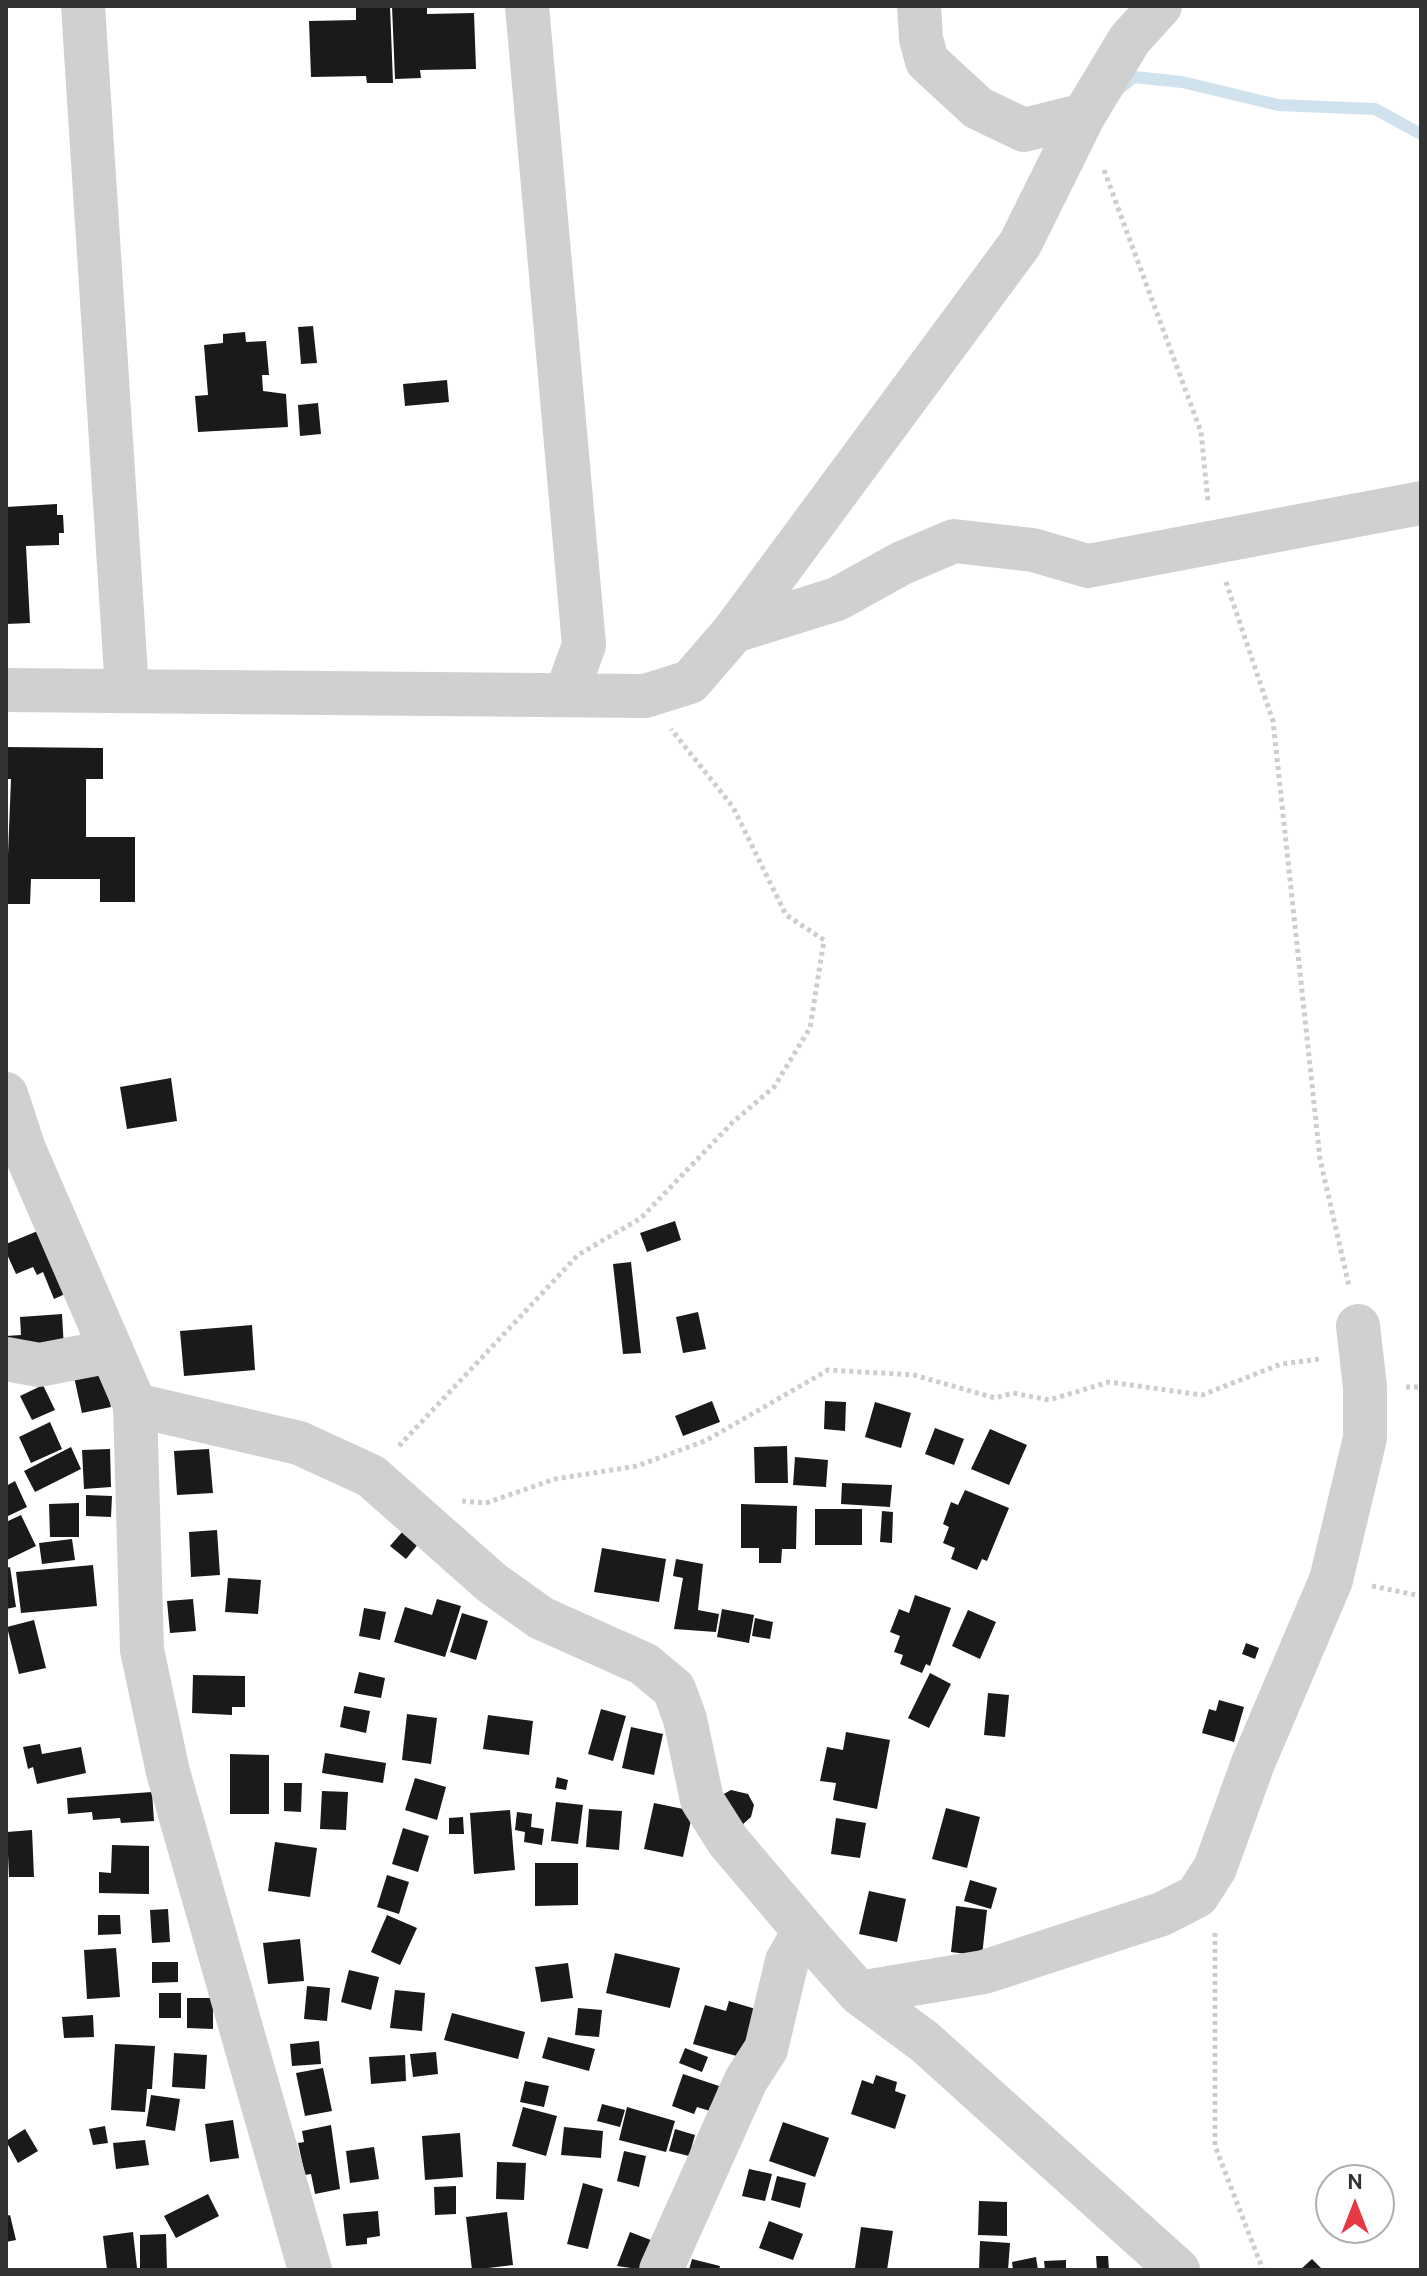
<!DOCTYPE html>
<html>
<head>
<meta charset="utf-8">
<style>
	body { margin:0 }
	#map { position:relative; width:1427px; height:2276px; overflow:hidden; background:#fff; font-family:Cabin,sans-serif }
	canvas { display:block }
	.frame { position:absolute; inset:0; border:8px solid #333; pointer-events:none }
	.north { position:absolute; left:1315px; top:2164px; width:80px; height:80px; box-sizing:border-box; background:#fff; border:2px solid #adadad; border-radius:50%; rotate:0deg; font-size:22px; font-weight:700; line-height:32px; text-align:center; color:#333 }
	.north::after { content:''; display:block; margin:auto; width:28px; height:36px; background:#e63946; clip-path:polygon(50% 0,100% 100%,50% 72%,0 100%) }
</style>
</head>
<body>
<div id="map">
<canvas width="1427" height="2276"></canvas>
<div class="frame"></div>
<div class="north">N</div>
</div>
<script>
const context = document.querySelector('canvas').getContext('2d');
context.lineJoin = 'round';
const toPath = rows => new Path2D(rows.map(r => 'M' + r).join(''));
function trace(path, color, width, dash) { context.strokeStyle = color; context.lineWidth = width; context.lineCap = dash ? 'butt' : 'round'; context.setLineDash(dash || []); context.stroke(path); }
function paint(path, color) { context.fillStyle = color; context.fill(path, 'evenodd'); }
trace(toPath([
	[1120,88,1134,77,1182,82,1278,105,1375,109,1421,134]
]), '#cfe2ee', 12);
paint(toPath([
	[356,6,390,6,393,83,367,83,366,76,311,77,309,21,356,20],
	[392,6,427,6,427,14,474,13,476,69,420,70,421,78,395,79],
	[313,326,317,363,301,364,298,327],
	[245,332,246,342,266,341,269,375,262,375,263,391,286,394,288,427,198,432,195,396,208,395,204,345,223,343,223,334],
	[447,380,449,402,405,406,403,384],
	[318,403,321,434,300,436,298,405],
	[57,504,57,515,63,515,64,533,59,533,59,545,26,546,30,623,6,624,6,507],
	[6,747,103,748,103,779,86,779,86,837,135,837,135,902,100,902,100,879,31,879,30,904,6,904,11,779,6,779],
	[171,1078,177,1121,127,1129,120,1087],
	[675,1221,681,1240,647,1252,640,1233],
	[45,1228,65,1294,54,1299,43,1272,37,1275,33,1267,16,1274,6,1252,6,1244],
	[631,1262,641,1353,623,1354,613,1264],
	[698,1312,706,1349,683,1353,676,1317],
	[62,1314,64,1349,6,1347,6,1336,21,1335,20,1317],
	[252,1325,255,1370,184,1376,180,1331],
	[103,1371,111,1407,82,1413,74,1377],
	[43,1385,55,1410,32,1420,20,1396],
	[712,1401,720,1422,683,1436,675,1416],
	[825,1401,846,1402,845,1431,824,1429],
	[875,1402,911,1413,901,1448,865,1437],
	[50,1422,62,1449,31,1463,19,1437],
	[935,1428,964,1439,954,1465,925,1454],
	[990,1429,1027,1445,1009,1485,971,1469],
	[787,1446,788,1483,755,1483,754,1447],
	[71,1447,81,1469,35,1492,24,1471],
	[110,1449,111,1487,84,1489,82,1450],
	[209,1449,213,1493,177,1495,174,1451],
	[795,1457,828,1460,826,1487,793,1485],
	[15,1481,27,1507,6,1517,6,1486],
	[842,1483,892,1485,890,1507,841,1504],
	[965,1490,1009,1508,987,1561,982,1559,977,1570,951,1559,955,1548,943,1543,949,1527,943,1524,951,1502,958,1505],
	[86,1495,112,1496,111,1517,86,1516],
	[79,1503,79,1537,50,1537,49,1504],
	[741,1504,797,1506,796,1549,782,1549,781,1563,759,1563,759,1548,741,1548],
	[815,1509,862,1509,862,1545,815,1545],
	[882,1511,893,1512,892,1543,880,1542],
	[21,1515,36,1546,7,1560,6,1522],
	[217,1530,220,1575,191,1577,189,1532],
	[403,1531,419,1543,406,1559,390,1546],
	[72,1539,75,1560,42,1564,39,1543],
	[602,1548,666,1559,659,1602,594,1592],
	[676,1559,703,1564,698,1610,719,1614,716,1632,674,1629,683,1578,673,1576],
	[93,1565,97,1606,21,1613,16,1572],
	[10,1567,16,1607,6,1609,6,1568],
	[228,1578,261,1580,258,1614,225,1612],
	[915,1595,951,1608,930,1666,926,1664,922,1673,900,1664,903,1655,894,1652,900,1636,890,1632,899,1609,909,1613],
	[193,1599,196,1631,170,1633,167,1601],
	[437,1599,461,1606,445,1657,394,1642,405,1607,432,1615],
	[364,1608,386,1612,380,1640,359,1636],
	[722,1609,754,1615,749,1643,717,1637],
	[968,1610,996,1622,980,1659,952,1646],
	[462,1613,488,1621,476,1660,450,1652],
	[755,1618,773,1622,770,1639,752,1636],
	[34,1620,46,1668,19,1674,7,1627],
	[1246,1643,1259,1648,1255,1659,1242,1654],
	[359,1672,385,1678,381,1698,354,1693],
	[930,1673,951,1684,929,1728,908,1718],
	[193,1675,245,1676,245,1707,232,1707,232,1715,192,1713],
	[988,1693,1009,1695,1005,1737,984,1735],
	[1219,1700,1244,1707,1234,1742,1202,1733,1209,1709,1216,1711],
	[344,1706,370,1711,366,1733,340,1727],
	[601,1709,626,1716,613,1761,588,1754],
	[407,1714,437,1718,431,1764,402,1760],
	[488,1715,533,1721,529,1755,483,1749],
	[631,1727,663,1734,654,1775,622,1768],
	[846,1732,890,1740,877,1809,833,1800,836,1783,820,1781,827,1747,843,1750],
	[40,1744,42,1754,81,1747,86,1773,37,1784,33,1767,28,1769,23,1747],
	[325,1753,386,1763,383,1783,322,1773],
	[230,1754,269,1755,269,1814,230,1814],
	[557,1777,568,1780,566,1790,555,1788],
	[415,1778,446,1787,437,1820,405,1810],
	[284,1783,302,1783,301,1812,284,1811],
	[731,1790,748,1794,754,1805,751,1817,742,1825,720,1796],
	[322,1791,348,1792,346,1830,320,1829],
	[152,1792,154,1821,121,1823,120,1818,93,1820,92,1812,68,1814,67,1798],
	[556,1802,583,1805,578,1844,551,1841],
	[654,1803,693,1811,683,1857,644,1849],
	[946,1808,980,1817,967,1868,932,1859],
	[589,1809,622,1811,619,1850,586,1847],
	[510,1810,515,1870,474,1874,470,1813],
	[517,1812,532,1814,531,1827,544,1829,542,1845,524,1842,525,1832,515,1830],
	[463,1817,464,1834,449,1834,449,1818],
	[836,1818,866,1823,860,1858,831,1854],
	[403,1828,429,1836,418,1872,392,1864],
	[32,1830,34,1877,9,1877,7,1832],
	[275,1842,317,1848,310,1897,268,1891],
	[112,1845,149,1846,149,1894,99,1893,99,1872,111,1873],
	[535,1863,578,1863,578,1905,535,1906],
	[387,1875,409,1882,399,1914,377,1907],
	[970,1880,997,1888,991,1909,964,1901],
	[869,1891,906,1899,897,1942,859,1934],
	[956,1906,987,1910,982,1956,951,1952],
	[168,1909,170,1942,152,1943,150,1910],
	[98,1915,120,1915,121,1934,98,1935],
	[387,1915,417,1928,400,1965,371,1952],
	[300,1939,304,1981,268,1984,263,1943],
	[116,1948,120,1997,87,1999,84,1950],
	[615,1953,680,1968,670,2008,606,1993],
	[152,1962,178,1962,178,1982,152,1983],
	[568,1963,573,1998,541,2002,535,1967],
	[349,1970,379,1977,371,2010,341,2002],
	[307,1986,330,1988,327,2021,304,2019],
	[395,1990,425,1993,422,2031,390,2028],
	[159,1993,181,1993,181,2018,159,2018],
	[187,1998,213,1998,213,2029,187,2028],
	[729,2001,759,2010,744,2058,693,2044,705,2005,726,2011],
	[578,2008,602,2010,599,2037,575,2035],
	[452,2013,525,2032,518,2059,444,2040],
	[93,2015,94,2037,64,2038,62,2017],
	[548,2037,595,2049,589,2071,542,2058],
	[319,2041,321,2064,292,2066,290,2044],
	[115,2044,155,2046,152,2089,147,2089,145,2112,111,2110],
	[685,2048,708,2057,702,2072,679,2063],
	[436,2052,438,2074,413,2077,410,2054],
	[174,2053,207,2055,205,2089,172,2087],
	[405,2055,406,2081,371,2084,369,2057],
	[323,2068,332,2111,305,2116,296,2073],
	[683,2074,719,2086,710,2111,697,2107,694,2114,672,2106],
	[876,2075,897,2082,895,2091,906,2095,895,2129,851,2114,862,2080,873,2084],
	[525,2081,549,2086,544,2107,520,2102],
	[151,2095,180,2099,175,2131,146,2126],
	[602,2104,625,2110,620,2127,597,2121],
	[523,2107,557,2116,546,2156,512,2146],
	[627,2107,675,2121,666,2152,619,2140],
	[233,2120,239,2158,210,2162,205,2124],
	[783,2122,829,2138,815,2177,769,2161],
	[331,2125,340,2189,315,2194,311,2174,305,2175,298,2143,304,2142,302,2131],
	[105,2126,108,2143,93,2145,89,2129],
	[564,2127,603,2131,601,2158,561,2155],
	[25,2129,38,2151,18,2163,6,2141],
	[675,2129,695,2135,689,2156,669,2151],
	[460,2133,463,2177,425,2180,422,2136],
	[145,2140,149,2165,116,2169,113,2143],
	[374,2147,379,2179,350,2183,346,2151],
	[624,2151,646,2156,639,2187,617,2181],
	[497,2162,526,2163,524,2200,496,2199],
	[749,2169,772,2174,765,2201,742,2196],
	[777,2176,806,2183,800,2208,771,2200],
	[583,2183,603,2189,588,2249,567,2244],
	[456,2186,456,2214,435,2215,434,2187],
	[208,2194,219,2216,176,2238,164,2216],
	[979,2201,1007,2202,1007,2236,978,2235],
	[378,2211,380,2236,367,2238,367,2244,346,2246,343,2214],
	[507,2212,513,2265,472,2270,466,2217],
	[10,2215,16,2240,6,2242,6,2216],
	[769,2221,803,2234,793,2260,759,2248],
	[861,2227,893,2231,887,2270,855,2268],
	[133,2232,137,2268,107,2270,103,2236],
	[630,2232,656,2242,645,2270,617,2266],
	[166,2234,167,2270,140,2270,140,2235],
	[980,2241,1010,2243,1008,2270,979,2270],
	[1096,2256,1108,2256,1109,2270,1097,2270],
	[1036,2257,1038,2270,1013,2270,1012,2262],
	[692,2259,720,2266,719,2270,689,2270],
	[1312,2259,1323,2270,1300,2270],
	[1066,2260,1066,2270,1045,2270,1044,2261]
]), '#1a1a1a');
trace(toPath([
	[1104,170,1201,432,1208,502],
	[1226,582,1273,721,1320,1159,1349,1286],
	[1406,1387,1421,1387],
	[399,1446,578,1255,641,1218,733,1122,774,1087,810,1028,824,940,786,915,733,807,671,729],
	[462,1501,486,1503,555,1479,637,1466,705,1441,828,1370,914,1375,995,1398,1013,1393,1049,1400,1109,1382,1202,1395,1281,1364,1320,1359],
	[1372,1586,1421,1596],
	[1215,1933,1215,2146,1263,2270]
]), '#cdcdcd', 5, [4, 4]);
trace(toPath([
	[83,6,127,689],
	[527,6,584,645,567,692],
	[919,6,921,39,927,61,978,108,1024,130,1084,115],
	[734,631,837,599,902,563,954,541,1033,550,1088,566,1421,503],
	[6,690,645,696,690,682,734,631,1020,244,1084,115,1130,39,1160,6],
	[6,1094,24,1149,135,1405,142,1650,168,1772,310,2270],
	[6,1359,39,1365,112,1351],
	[135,1405,299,1443,371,1476,492,1583,541,1618,644,1664,674,1689,685,1719,702,1800,728,1841,812,1940,859,1993,925,2042,1178,2270],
	[859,1993,984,1972,1162,1914,1197,1896,1215,1868,1253,1763,1331,1580,1365,1438,1365,1387,1358,1326],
	[661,2270,746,2080,766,2049,787,1961,798,1942,812,1940]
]), '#d0d0d0', 44);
</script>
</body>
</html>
